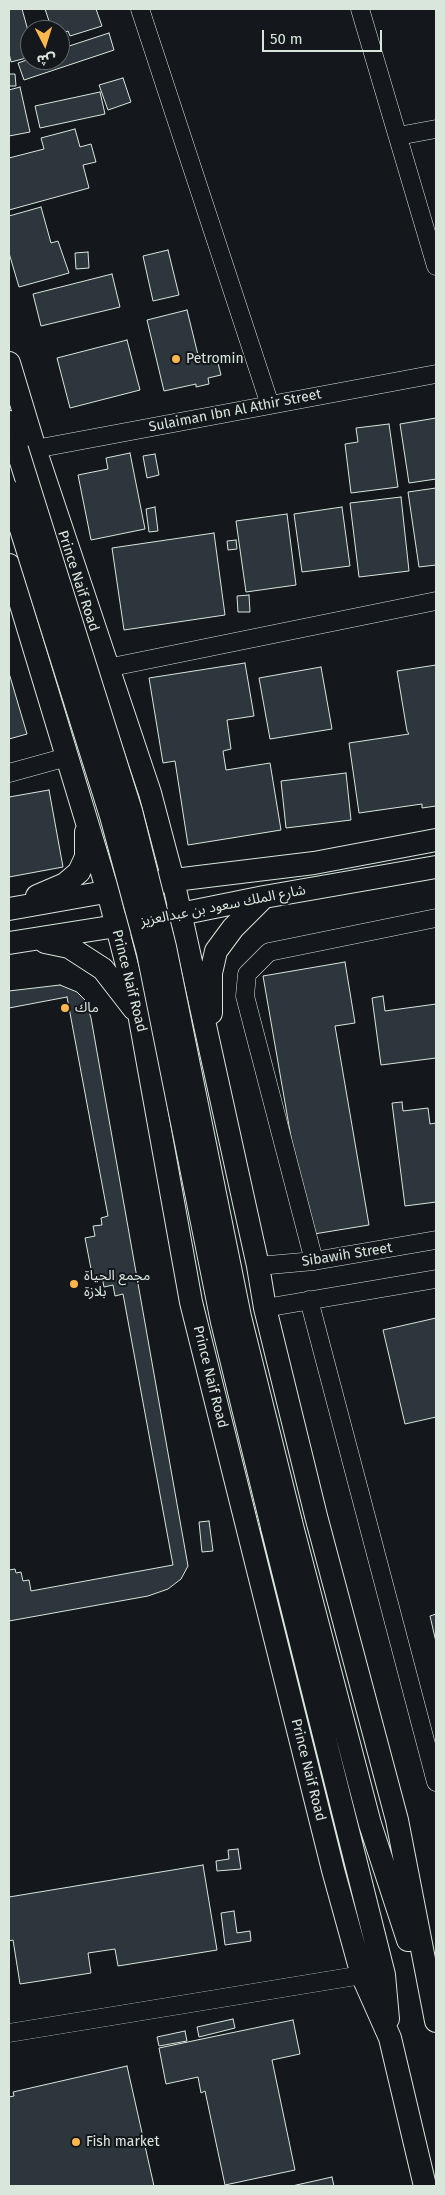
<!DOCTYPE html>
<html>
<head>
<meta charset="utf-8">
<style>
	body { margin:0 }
	#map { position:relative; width:445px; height:2195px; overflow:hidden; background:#14181c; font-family:"Fira Sans","Noto Sans Arabic",sans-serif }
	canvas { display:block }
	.frame { position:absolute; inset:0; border:10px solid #d8e6dc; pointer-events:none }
	.north { position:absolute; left:20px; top:20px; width:50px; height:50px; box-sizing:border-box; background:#14181c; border:1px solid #626a69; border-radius:50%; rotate:175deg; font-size:14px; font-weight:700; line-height:20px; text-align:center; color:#d8e6dc }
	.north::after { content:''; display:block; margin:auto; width:18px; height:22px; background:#ffb74d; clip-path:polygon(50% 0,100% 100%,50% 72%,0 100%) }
	.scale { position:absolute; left:262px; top:30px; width:120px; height:22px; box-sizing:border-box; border:2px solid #d8e6dc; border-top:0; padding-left:6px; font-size:15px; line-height:18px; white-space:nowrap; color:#d8e6dc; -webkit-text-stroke:4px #14181c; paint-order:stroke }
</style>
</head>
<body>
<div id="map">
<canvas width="445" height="2195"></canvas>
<div class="frame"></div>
<div class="north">ش</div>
<div class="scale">50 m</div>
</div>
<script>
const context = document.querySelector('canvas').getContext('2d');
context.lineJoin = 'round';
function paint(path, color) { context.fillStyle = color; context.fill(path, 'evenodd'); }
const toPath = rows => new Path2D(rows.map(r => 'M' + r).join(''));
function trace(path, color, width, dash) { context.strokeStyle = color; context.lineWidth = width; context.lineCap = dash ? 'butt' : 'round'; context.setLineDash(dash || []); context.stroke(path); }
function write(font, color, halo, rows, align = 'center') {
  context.font = font + ' "Fira Sans","Noto Sans Arabic",sans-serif'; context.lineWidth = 4; context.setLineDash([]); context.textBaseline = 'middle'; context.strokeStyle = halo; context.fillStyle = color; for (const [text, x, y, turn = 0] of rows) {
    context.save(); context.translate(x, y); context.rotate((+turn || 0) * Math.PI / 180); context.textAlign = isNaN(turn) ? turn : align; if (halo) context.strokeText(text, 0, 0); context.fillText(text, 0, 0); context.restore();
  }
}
const building = toPath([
	[9,9,22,9,30,38,30,57,11,62,9,53,9,9],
	[45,9,96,9,102,26,70,36,68,31,60,34,60,30,52,30,45,9],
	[109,33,114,50,24,80,18,63,30,59,60,60,60,49,109,33],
	[9,74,15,74,16,86,9,86,9,74],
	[123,78,131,102,108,110,99,85,123,78],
	[20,87,30,132,9,136,9,90,20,87],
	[100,92,105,114,40,128,35,106,100,92],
	[75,129,80,147,91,144,96,162,83,165,89,188,9,210,9,158,44,149,41,138,75,129],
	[41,207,51,243,58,241,69,273,19,287,9,253,9,216,41,207],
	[168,250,179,295,153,301,143,256,168,250],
	[88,252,89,268,76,269,75,253,88,252],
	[112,274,120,307,41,326,33,294,112,274],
	[187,310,199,359,216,355,221,375,208,378,209,384,196,387,196,384,164,391,147,320,187,310],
	[127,340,140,390,70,408,57,358,127,340],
	[436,418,436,479,409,483,400,424,436,418],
	[389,424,398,487,351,493,345,444,358,442,356,428,389,424],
	[130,453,145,529,91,540,78,475,108,469,106,458,130,453],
	[155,454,159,475,147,478,143,456,155,454],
	[436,488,436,565,419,567,408,492,436,488],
	[401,497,409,571,359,577,350,503,401,497],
	[155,507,158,531,149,532,146,509,155,507],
	[342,507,350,566,302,572,294,514,342,507],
	[287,514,296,585,246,592,236,521,287,514],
	[214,533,225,615,124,630,112,548,214,533],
	[236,540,237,549,228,550,227,541,236,540],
	[249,595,250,612,238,612,237,596,249,595],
	[245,663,254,716,227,720,231,749,223,751,226,770,270,763,281,830,188,845,175,761,163,763,149,678,245,663],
	[436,665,436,806,422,808,422,804,359,813,349,743,409,734,407,731,397,671,436,665],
	[321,667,332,729,270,739,259,678,321,667],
	[9,673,27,734,9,739,9,673],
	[346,773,351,820,286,828,281,781,346,773],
	[49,790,63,867,9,877,9,797,49,790],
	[345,962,355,1023,335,1026,369,1225,308,1235,263,976,345,962],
	[60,985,77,992,86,1001,91,1018,188,1566,181,1579,168,1589,148,1596,9,1621,9,991,60,985],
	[383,996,385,1011,436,1004,436,1058,381,1065,372,998,383,996],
	[67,997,108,1216,101,1218,102,1225,93,1226,95,1236,85,1238,93,1279,102,1277,104,1287,113,1285,115,1296,123,1294,173,1565,31,1591,29,1580,23,1581,21,1572,16,1573,15,1569,9,1570,9,1008,67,997],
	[402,1102,403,1111,428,1108,430,1124,436,1123,436,1202,405,1206,392,1103,402,1102],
	[436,1318,436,1417,405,1424,383,1330,436,1318],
	[209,1521,213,1551,202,1552,199,1522,209,1521],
	[436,1614,436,1642,430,1616,436,1614],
	[238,1849,241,1869,217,1871,216,1861,229,1859,228,1850,238,1849],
	[203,1865,217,1950,118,1966,115,1949,88,1953,91,1973,20,1984,13,1940,9,1941,9,1897,203,1865],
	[234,1911,237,1933,250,1931,251,1941,225,1945,221,1913,234,1911],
	[233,2019,235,2028,199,2037,197,2027,233,2019],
	[293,2020,300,2054,272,2060,295,2170,225,2185,205,2091,201,2093,198,2077,166,2084,159,2048,293,2020],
	[185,2031,187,2041,159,2046,157,2037,185,2031],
	[127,2066,154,2186,9,2186,9,2097,14,2096,13,2092,127,2066],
	[332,2177,334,2186,292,2186,332,2177]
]);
paint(building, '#2c363c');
trace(building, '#d8e6dc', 1);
const minor = toPath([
	[140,9,270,405],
	[360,9,436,266],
	[398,136,436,129],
	[35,449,436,374],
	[107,668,436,601],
	[9,773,67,757],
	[314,1261,245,996,247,974,269,952,436,918],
	[258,1266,314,1261,436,1240],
	[309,1300,436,1782],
	[265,1308,436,1279],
	[9,2033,362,1975]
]);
const major = toPath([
	[9,363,35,449,150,793,173,880,258,1266,265,1308,316,1516,397,1820,436,2021],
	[9,422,17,449],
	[9,565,108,892,138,1008,191,1302,333,1870,362,1975,390,2038,425,2186],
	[158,882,314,863,436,840],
	[37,896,65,884,79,872,86,857,86,832],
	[9,909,122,889],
	[165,917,264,897,436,867],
	[45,942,69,947,103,969,134,1009],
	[9,943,129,924],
	[211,1013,211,973,216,951,233,928,264,897],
	[291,1522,370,1824,408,1940],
	[272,1527,384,1975,388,2019]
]);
trace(minor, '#d8e6dc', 19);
trace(major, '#d8e6dc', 24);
trace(minor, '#14181c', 18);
trace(major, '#14181c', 22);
const majorBridge = toPath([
	[17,449,131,811,165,947,240,1317,291,1522],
	[9,491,111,816,148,953,222,1322,272,1527]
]);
trace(majorBridge, '#d8e6dc', 24, []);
trace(majorBridge, '#14181c', 22);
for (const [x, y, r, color] of [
	[176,359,5,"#ffb74d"],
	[65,1008,5,"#ffb74d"],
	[74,1284,5,"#ffb74d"],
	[76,2142,5,"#ffb74d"]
]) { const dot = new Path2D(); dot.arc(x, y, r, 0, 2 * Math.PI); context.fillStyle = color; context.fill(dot); trace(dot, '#14181c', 2); }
write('14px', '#d8e6dc', '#14181c', [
	["Petromin",186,359],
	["ماك",75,1008],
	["مجمع الحياة",84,1276],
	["بلازة",84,1292],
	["Fish market",86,2142]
], 'left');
write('14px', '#d8e6dc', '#14181c', [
	["Sulaiman Ibn Al Athir Street",235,411,-11],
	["Prince Naif Road",78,581,72],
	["شارع الملك سعود بن عبدالعزيز",223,906,-11],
	["Prince Naif Road",129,981,76],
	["Sibawih Street",347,1255,-9],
	["Prince Naif Road",210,1377,76],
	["Prince Naif Road",308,1770,76]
]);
</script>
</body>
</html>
